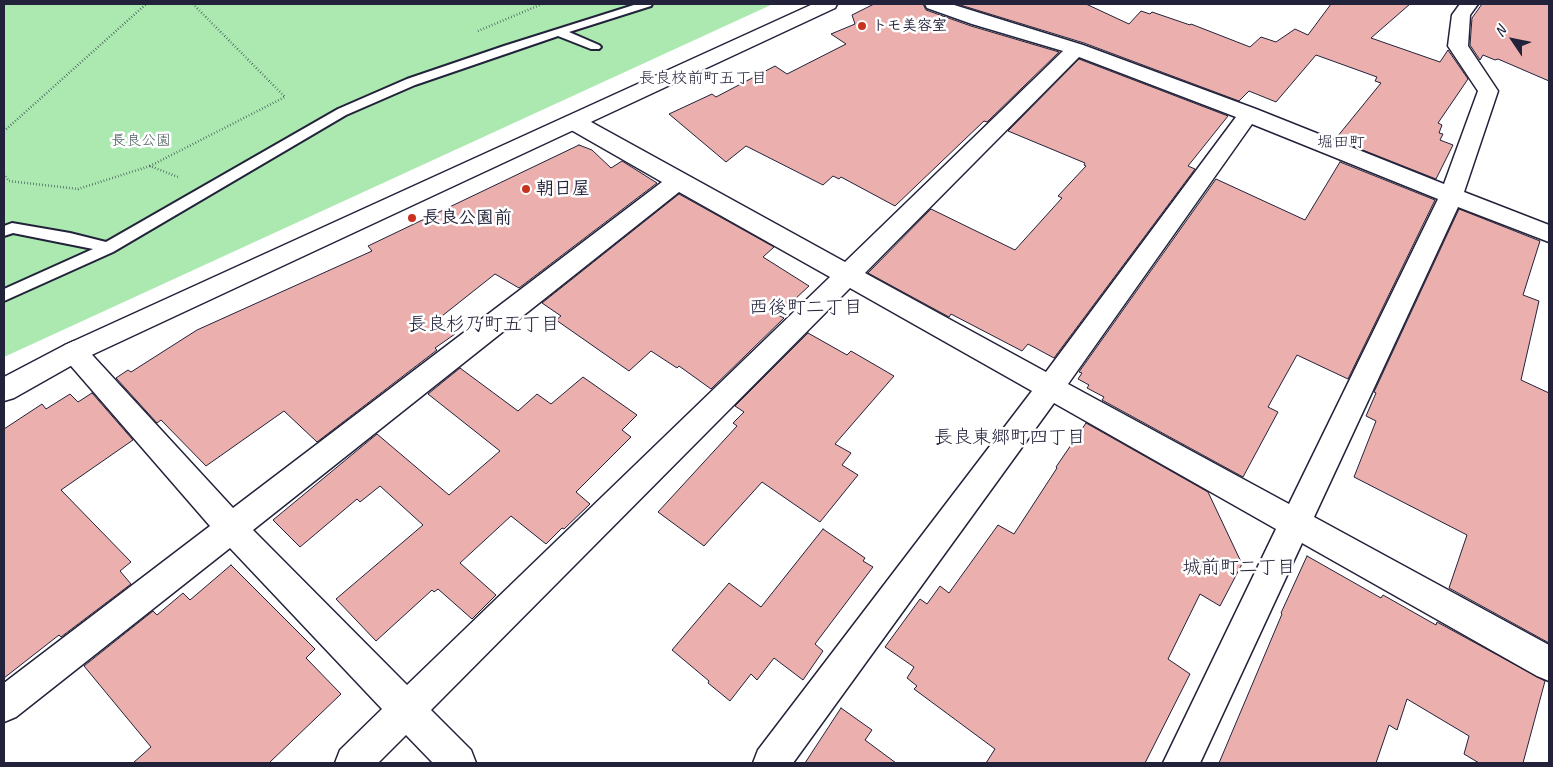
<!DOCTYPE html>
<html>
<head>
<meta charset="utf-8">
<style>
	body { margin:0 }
	#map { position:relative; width:1553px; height:767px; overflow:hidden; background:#fff; font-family:Caveat,sans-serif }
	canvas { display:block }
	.frame { position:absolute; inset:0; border:5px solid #22223b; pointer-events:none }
	.north { position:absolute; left:1488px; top:15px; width:50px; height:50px; -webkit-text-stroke:4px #fff; paint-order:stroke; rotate:304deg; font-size:14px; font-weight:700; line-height:20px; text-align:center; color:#22223b }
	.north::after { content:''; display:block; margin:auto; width:18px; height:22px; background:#22223b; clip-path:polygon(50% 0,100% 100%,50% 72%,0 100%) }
</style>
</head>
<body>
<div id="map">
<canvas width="1553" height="767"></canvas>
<div class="frame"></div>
<div class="north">N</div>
</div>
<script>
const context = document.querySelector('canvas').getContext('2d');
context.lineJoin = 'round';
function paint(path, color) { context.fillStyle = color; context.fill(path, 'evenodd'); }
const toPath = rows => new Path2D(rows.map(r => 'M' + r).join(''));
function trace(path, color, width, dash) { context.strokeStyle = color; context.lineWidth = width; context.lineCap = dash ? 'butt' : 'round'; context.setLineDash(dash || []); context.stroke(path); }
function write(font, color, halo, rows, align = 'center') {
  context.font = font + ' Caveat,"Klee One",sans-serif'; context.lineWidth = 5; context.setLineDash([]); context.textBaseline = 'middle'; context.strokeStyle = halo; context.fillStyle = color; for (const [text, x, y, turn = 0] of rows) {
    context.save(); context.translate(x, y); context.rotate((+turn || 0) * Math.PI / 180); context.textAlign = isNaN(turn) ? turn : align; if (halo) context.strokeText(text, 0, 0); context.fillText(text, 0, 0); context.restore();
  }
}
paint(toPath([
	[4,4,773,4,4,357]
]), '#abe9b0');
const building = toPath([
	[874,4,923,4,926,10,971,26,1059,52,987,122,984,121,895,206,841,177,839,179,833,176,823,185,746,146,726,162,669,114,712,94,716,97,775,66,787,74,846,44,831,34,855,24,852,15,874,4],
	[957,4,1086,4,1129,24,1141,11,1150,14,1152,12,1190,25,1191,24,1250,47,1261,37,1276,42,1295,29,1308,35,1331,4,1410,4,1371,38,1440,62,1448,50,1468,79,1438,123,1442,125,1439,133,1443,134,1440,140,1453,145,1436,179,1350,145,1351,143,1337,137,1381,83,1375,81,1377,77,1316,55,1276,102,1249,91,1239,101,1084,43,957,4],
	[1482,4,1549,4,1549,81,1498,59,1495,60,1483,55,1480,60,1470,45,1472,18,1482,4],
	[1079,59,1228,116,1188,166,1195,169,1054,358,1028,344,1022,351,951,314,949,317,868,273,931,209,1015,250,1062,198,1058,196,1086,166,1084,165,1085,163,1008,131,1079,59],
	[579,145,592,150,611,168,622,161,657,183,519,288,495,274,437,320,455,334,435,348,437,350,317,442,284,411,206,466,161,420,157,423,116,378,128,370,131,372,197,330,372,251,368,246,579,145],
	[1340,162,1435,200,1348,379,1297,355,1268,407,1278,412,1243,477,1102,400,1104,397,1087,388,1089,385,1078,379,1082,373,1079,372,1216,179,1305,220,1340,162],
	[679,194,774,247,763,257,809,286,778,315,784,318,711,389,679,366,677,368,651,351,629,371,556,320,561,316,542,303,679,194],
	[1459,209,1540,241,1523,295,1539,301,1521,380,1549,393,1549,643,1449,588,1467,535,1354,477,1376,421,1366,416,1376,393,1374,392,1459,209],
	[808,333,847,355,851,351,894,376,835,444,851,453,842,465,858,475,820,522,762,482,704,546,658,512,737,426,733,423,744,412,735,406,808,333],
	[460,368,518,411,537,394,551,404,583,377,637,415,622,430,631,437,576,492,590,504,564,529,562,528,546,544,511,516,460,563,496,595,472,619,438,589,434,592,432,590,376,641,336,599,423,525,380,486,360,502,357,499,300,547,273,520,377,434,449,495,500,451,428,394,460,368],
	[92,393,133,440,61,490,131,562,120,571,131,584,61,637,59,635,4,678,4,429,42,404,46,409,70,394,78,402,92,393],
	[1086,423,1208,492,1242,564,1220,606,1200,594,1168,659,1190,674,1145,763,986,763,995,749,914,689,917,686,907,678,914,667,885,647,920,599,927,604,940,586,949,593,998,525,1014,534,1057,468,1056,467,1086,423],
	[823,529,865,558,863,561,873,567,815,644,823,651,803,680,774,658,757,680,751,674,730,701,708,683,709,681,672,650,729,583,761,607,823,529],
	[1307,556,1381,598,1383,595,1436,625,1437,622,1545,681,1523,763,1479,763,1464,754,1469,736,1407,699,1397,730,1389,725,1376,763,1219,763,1282,614,1281,613,1307,556],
	[231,565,315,649,306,658,341,694,269,763,133,763,151,747,84,666,153,611,157,615,183,593,190,600,231,565],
	[841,708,872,730,865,740,896,763,805,763,841,708]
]);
paint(building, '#ebb0ad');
trace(building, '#22223b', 1);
const service = toPath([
	[637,4,652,4,651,6,569,32,599,45,601,47,599,49,591,49,558,36,415,85,346,115,113,252,4,301,4,289,93,249,13,233,4,236,4,226,12,223,70,233,106,242,338,109,407,79,504,46,637,4]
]);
const minor = toPath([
	[925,4,951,4,1083,45,1256,109,1444,184,1478,91,1448,46,1452,15,1460,4,1478,4,1470,15,1468,46,1498,91,1464,192,1549,225,1549,242,1458,207,1314,517,1549,645,1549,681,1537,676,1302,543,1200,763,1163,763,1276,529,1054,403,793,763,753,763,758,750,1032,391,850,288,431,710,471,750,476,763,433,763,406,735,378,763,335,763,340,750,382,709,230,548,16,717,4,722,4,683,210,526,65,359,61,352,65,345,74,341,83,345,233,508,662,182,566,127,563,122,566,117,574,115,582,117,845,262,1063,51,972,24,927,8,925,4],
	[1079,57,1236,117,1046,372,865,273,1079,57],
	[1252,124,1438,199,1289,504,1068,384,1252,124],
	[679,192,830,277,407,685,253,530,679,192]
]);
const tertiary = toPath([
	[813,4,837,4,835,8,83,359,14,398,4,401,4,377,65,345,813,4]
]);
trace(service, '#22223b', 4);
trace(minor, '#22223b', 3);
trace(tertiary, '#22223b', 3);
trace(toPath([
	[478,31,542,4],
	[4,131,146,4],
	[150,166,285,97,193,4],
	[4,174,9,181,78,189,150,166,178,177]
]), '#22223b', 2.5, [0.5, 2.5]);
paint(service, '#fff');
paint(minor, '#fff');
paint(tertiary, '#fff');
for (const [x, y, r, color] of [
	[862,26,5,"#c8321e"],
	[526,189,5,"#c8321e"],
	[412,218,5,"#c8321e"]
]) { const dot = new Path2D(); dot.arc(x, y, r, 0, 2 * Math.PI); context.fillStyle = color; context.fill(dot); trace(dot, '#fff', 2); }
write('bold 15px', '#22223b', '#fff', [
	["トモ美容室",872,26]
], 'left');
write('15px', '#4b5e5e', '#fff', [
	["長良公園",141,141]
]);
write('16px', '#22223b', '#fff', [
	["長良校前町五丁目",703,79]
]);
write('16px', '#22223b', '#fff', [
	["堀田町",1341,143]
]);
write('bold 18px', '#22223b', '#fff', [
	["朝日屋",536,189],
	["長良公園前",422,218]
], 'left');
write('19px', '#22223b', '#fff', [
	["西後町二丁目",806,308],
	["長良杉乃町五丁目",484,325],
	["長良東郷町四丁目",1010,438],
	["城前町二丁目",1239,568]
]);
</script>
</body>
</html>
